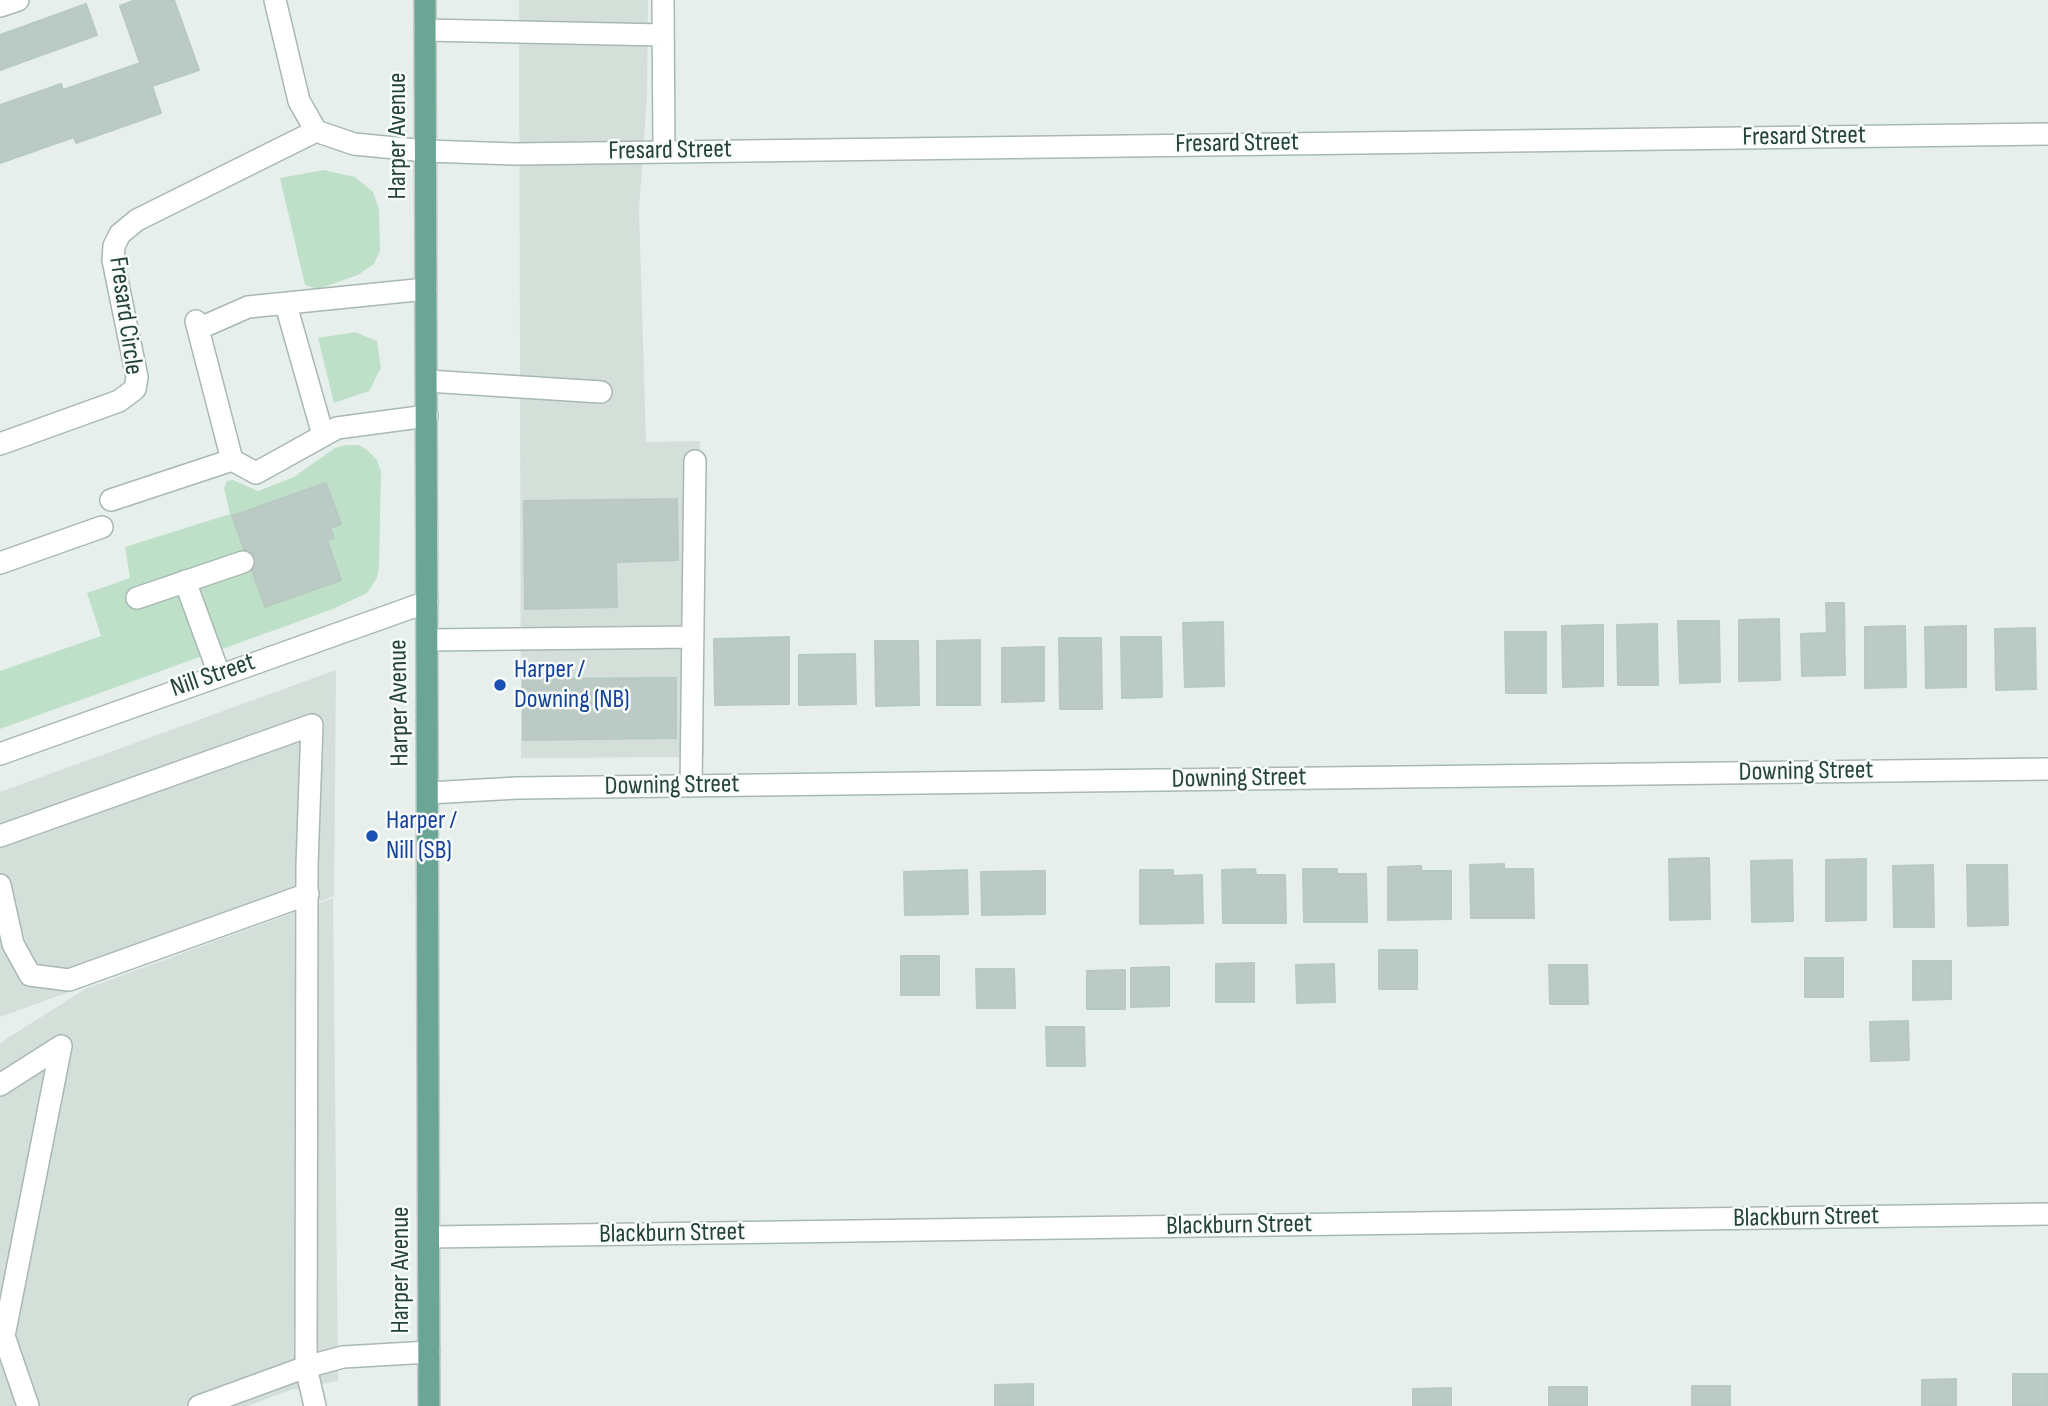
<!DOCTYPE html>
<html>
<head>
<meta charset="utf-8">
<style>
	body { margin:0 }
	canvas { display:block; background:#e6efeb }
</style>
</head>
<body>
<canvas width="2048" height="1406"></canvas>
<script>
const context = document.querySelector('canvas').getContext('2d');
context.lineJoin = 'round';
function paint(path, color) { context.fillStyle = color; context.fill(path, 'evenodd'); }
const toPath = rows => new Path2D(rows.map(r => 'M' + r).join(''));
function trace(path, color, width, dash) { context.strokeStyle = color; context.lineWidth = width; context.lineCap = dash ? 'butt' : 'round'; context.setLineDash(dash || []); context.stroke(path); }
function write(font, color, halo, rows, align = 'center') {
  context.font = font + ' "Sofia Sans Condensed",sans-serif'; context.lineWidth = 5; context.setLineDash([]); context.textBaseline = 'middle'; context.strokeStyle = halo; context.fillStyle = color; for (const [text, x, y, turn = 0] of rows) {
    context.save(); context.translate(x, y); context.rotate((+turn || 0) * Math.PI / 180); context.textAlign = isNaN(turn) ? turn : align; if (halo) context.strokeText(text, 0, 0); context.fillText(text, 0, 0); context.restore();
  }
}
paint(toPath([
	[519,0,648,0,647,97,639,209,646,442,700,441,704,757,521,758],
	[336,670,334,896,0,1017,0,792],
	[333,898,338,1381,291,1390,247,1406,0,1406,0,1043,85,989]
]), '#d4dfda');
paint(toPath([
	[324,170,355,177,373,192,379,209,380,251,374,264,358,275,318,289,305,285,280,178],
	[355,332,377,341,381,368,369,391,334,403,318,338],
	[346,445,359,445,367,450,377,460,381,472,379,567,377,578,367,593,333,609,0,729,0,671,101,636,87,593,130,578,125,547,230,514,224,488,227,481,233,480,258,491,294,477,335,448]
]), '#bfe0c8');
const building = toPath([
	[135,0,174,0,199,70,152,86,161,113,76,143,74,137,0,163,0,105,61,84,63,90,140,63,120,6,135,0],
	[86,4,97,35,0,70,0,35,86,4],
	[326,483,341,524,330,528,334,538,327,540,341,580,265,607,232,516,326,483],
	[677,499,678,560,616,562,617,607,525,609,524,501,677,499],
	[1826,603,1844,603,1845,675,1802,676,1801,634,1827,633,1826,603],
	[1779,619,1780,680,1739,681,1739,620,1779,619],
	[1678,621,1719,621,1720,682,1680,683,1678,621],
	[1223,622,1224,686,1185,687,1183,623,1223,622],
	[1657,624,1658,685,1618,685,1617,625,1657,624],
	[1603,625,1603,686,1563,687,1562,626,1603,625],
	[1905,626,1906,687,1865,688,1865,627,1905,626],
	[1966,626,1966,687,1926,688,1925,627,1966,626],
	[2035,628,2036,689,1996,690,1995,629,2035,628],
	[1505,632,1546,632,1546,693,1506,693,1505,632],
	[789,637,789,704,715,705,714,639,789,637],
	[1121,637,1161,637,1162,697,1122,698,1121,637],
	[1059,638,1101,638,1102,709,1060,709,1059,638],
	[980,640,980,705,937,705,937,641,980,640],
	[875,641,918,641,919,705,876,706,875,641],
	[1044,647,1044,701,1002,702,1002,648,1044,647],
	[855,654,856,704,799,705,799,655,855,654],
	[676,678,676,738,523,740,523,679,676,678],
	[1709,858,1710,919,1670,920,1669,859,1709,858],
	[1866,859,1866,920,1826,921,1826,860,1866,859],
	[1792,860,1793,921,1752,922,1751,861,1792,860],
	[1504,864,1504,869,1533,869,1534,918,1471,918,1470,865,1504,864],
	[1933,865,1934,927,1894,927,1893,866,1933,865],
	[1967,865,2007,865,2008,925,1968,926,1967,865],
	[1421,866,1421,871,1451,871,1451,919,1388,920,1388,867,1421,866],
	[1255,869,1256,875,1285,875,1286,923,1223,923,1222,870,1255,869],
	[1303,869,1337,869,1337,874,1366,874,1367,922,1304,922,1303,869],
	[967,870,968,914,905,915,904,872,967,870],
	[1140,870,1173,870,1173,876,1202,875,1203,923,1140,924,1140,870],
	[1045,871,1045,914,982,915,981,872,1045,871],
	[1379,950,1417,950,1417,989,1379,989,1379,950],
	[901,956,939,956,939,995,901,995,901,956],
	[1805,958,1843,958,1843,997,1805,997,1805,958],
	[1913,961,1951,961,1951,999,1913,1000,1913,961],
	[1254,963,1254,1002,1216,1002,1216,964,1254,963],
	[1334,964,1335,1002,1297,1003,1296,965,1334,964],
	[1549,965,1587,965,1588,1004,1550,1004,1549,965],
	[1169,967,1169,1006,1131,1007,1131,968,1169,967],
	[976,969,1014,969,1015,1008,977,1008,976,969],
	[1125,970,1125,1009,1087,1009,1087,971,1125,970],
	[1908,1021,1909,1060,1871,1061,1870,1022,1908,1021],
	[1046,1027,1084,1027,1085,1066,1047,1066,1046,1027],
	[2013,1374,2047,1374,2047,1406,2013,1406,2013,1374],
	[1956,1379,1956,1406,1922,1406,1922,1380,1956,1379],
	[1033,1384,1033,1406,995,1406,995,1385,1033,1384],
	[1692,1386,1730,1386,1730,1406,1692,1406,1692,1386],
	[1549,1387,1587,1387,1587,1406,1549,1406,1549,1387],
	[1451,1388,1451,1406,1413,1406,1413,1389,1451,1388]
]);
paint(building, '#bbcac4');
trace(building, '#b8c9c2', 2);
const minor = toPath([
	[275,0,299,101,316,131,354,144,426,151,515,154,2048,134],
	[663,0,664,150],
	[0,6,18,0],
	[425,30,663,35],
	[286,305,323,435],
	[196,321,232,460,256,473,337,428,427,416],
	[198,329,248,307,426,289],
	[427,381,601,392],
	[0,444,119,401,135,389,137,377,113,260,114,246,120,234,137,220,316,131],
	[111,500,232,460],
	[0,563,102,527],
	[185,581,219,674],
	[137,598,243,562],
	[428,640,693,637],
	[0,754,427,602],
	[691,786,695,461],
	[429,793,517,788,2048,769],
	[0,836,312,725,307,865,306,1367,343,1357,429,1352],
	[0,885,13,944,30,975,69,980,308,894],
	[0,1085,61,1046,4,1336,28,1406],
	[430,1237,2048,1214],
	[199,1406,306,1367,315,1406]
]);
const major = toPath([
	[425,0,429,1406]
]);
trace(minor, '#a8b8b2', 24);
trace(major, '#c2cac8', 24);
trace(minor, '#fff', 21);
trace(major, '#6aa596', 21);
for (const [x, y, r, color] of [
	[500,685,7,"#1a4fb4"],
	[372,836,7,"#1a4fb4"]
]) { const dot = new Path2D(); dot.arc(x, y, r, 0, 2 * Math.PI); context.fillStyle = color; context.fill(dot); trace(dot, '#f7fbf9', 2.5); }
write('26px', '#24423a', '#f7fbf9', [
	["Harper Avenue",398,136,-90],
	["Fresard Street",1804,137,-1],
	["Fresard Street",1237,144,-1],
	["Fresard Street",670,151,-1],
	["Fresard Circle",125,316,82],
	["Nill Street",213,676,-19],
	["Harper Avenue",400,703,-91],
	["Downing Street",1806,772,-1],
	["Downing Street",1239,779,-1],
	["Downing Street",672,786,-1],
	["Blackburn Street",1806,1218,-1],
	["Blackburn Street",1239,1226,-1],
	["Blackburn Street",672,1234,-1],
	["Harper Avenue",401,1270,-90]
]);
write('26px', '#164399', '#f7fbf9', [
	["Harper /",514,670],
	["Downing (NB)",514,700],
	["Harper /",386,821],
	["Nill (SB)",386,851]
], 'left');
</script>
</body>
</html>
